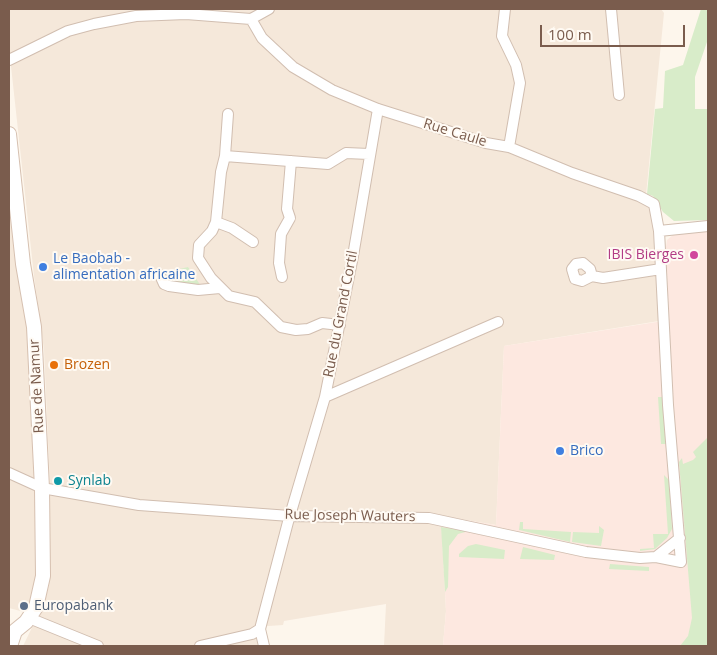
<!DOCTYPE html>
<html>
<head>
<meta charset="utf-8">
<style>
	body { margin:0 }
	#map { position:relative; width:717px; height:655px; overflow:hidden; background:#fdf6ec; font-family:"Open Sans",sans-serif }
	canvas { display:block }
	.frame { position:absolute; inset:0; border:10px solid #7a5c4d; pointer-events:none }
	.scale { position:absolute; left:540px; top:25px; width:145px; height:22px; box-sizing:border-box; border:2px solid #7a5c4d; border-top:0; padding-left:6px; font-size:15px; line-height:18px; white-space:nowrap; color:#7a5c4d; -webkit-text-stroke:4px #fffaf3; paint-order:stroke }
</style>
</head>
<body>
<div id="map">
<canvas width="717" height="655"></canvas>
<div class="frame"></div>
<div class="scale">100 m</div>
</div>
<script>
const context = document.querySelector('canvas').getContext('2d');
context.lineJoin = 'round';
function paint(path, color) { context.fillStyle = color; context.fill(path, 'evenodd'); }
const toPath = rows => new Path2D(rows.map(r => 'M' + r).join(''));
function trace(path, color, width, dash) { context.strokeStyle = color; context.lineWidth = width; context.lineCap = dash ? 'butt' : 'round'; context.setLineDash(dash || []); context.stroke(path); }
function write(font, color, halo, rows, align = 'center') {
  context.font = font + ' "Open Sans",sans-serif'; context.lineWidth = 4; context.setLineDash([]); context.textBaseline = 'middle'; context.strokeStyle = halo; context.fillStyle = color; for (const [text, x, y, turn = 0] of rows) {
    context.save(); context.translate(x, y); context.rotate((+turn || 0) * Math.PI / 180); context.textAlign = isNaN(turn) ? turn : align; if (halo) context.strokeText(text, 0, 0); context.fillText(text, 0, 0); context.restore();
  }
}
paint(toPath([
	[9,9,661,9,664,13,646,195,660,216,659,321,504,346,496,525,441,516,446,611,443,646,384,646,386,604,284,621,283,625,254,627,258,646,23,646,45,601,49,585,50,485,44,350,34,276,9,48],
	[9,198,31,361,37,576,28,613,9,608]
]), '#f5e8da');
paint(toPath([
	[708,231,708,444,695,646,443,646,446,611,441,516,496,525,504,346,669,320,666,247,667,240,674,234]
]), '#fde8e0');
paint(toPath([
	[701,9,708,9,708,39,695,77,695,109,708,109,708,220,674,221,663,212,653,196,647,194,655,109,663,108,665,71,683,65],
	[188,267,201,286,170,285,163,273],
	[658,397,662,397,666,444,661,444],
	[708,437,708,646,680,646,688,636,692,618,679,462,682,458,683,464,693,460,696,457,693,452],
	[664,475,669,480,672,529,667,538,655,549,640,551,640,549,654,548,653,534,668,534],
	[520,522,523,522,523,529,571,532,570,542,519,530],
	[599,526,604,530,601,546,572,542,573,532,599,533],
	[441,527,469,531,458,534,449,546,448,587,445,592],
	[476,544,505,550,504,559,459,557,459,554,468,546],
	[523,547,555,555,554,560,520,559],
	[610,564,649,567,649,571,609,569]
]), '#d8ecc9');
const street = toPath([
	[505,9,502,36,516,65,520,83,509,147],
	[611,9,619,95],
	[9,60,68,31,94,24,136,16,186,14,251,19,269,9],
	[228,114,225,156,221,172,216,222,212,231,199,245,198,258,211,278,229,296,255,302,281,327,296,330,308,329,322,323,340,325],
	[225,156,328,164,346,153,369,154],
	[216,222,232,228,253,242],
	[659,231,708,226],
	[160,275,164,284,169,286,198,290,220,288],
	[592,276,590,269,583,263,576,264,572,269,575,279,582,281,592,276,603,278,661,269],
	[282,277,279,263,281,234,290,218,287,209,291,161],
	[325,397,498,322],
	[9,473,42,488,139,505,290,516,429,518,586,552,640,558,656,557,681,562,668,405,659,231,654,204,639,196,572,173,509,147,486,143,378,109,332,90,293,67,262,38,251,19],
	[656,557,680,538],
	[29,618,98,646],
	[200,646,252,634,260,629],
	[264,646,260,629,288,522,325,397,353,256,378,109]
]);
const secondary = toPath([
	[9,134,23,264,34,327,42,488,43,576,36,607,26,622,15,631],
	[10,646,15,631]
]);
trace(street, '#d1beb0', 12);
trace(secondary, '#d6c0b0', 16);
trace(street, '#fff', 10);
trace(secondary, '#fff', 14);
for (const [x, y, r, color] of [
	[694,255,5,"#d1479c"],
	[43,267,5,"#3f7fe0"],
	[54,365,5,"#e8710a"],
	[560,451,5,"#3f7fe0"],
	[58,481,5,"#0f9aa8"],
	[24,606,5,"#5c6f8a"]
]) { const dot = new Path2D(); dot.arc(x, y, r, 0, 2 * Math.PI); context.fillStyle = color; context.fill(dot); trace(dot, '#fffaf3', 2); }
write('14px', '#7a5c4d', '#fffaf3', [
	["Rue Caule",455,133,17],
	["Rue du Grand Cortil",341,314,-79],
	["Rue de Namur",37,386,-93],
	["Rue Joseph Wauters",350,516,1]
]);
write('14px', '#b23c85', '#fffaf3', [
	["IBIS Bierges",684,255]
], 'right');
write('14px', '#366cbe', '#fffaf3', [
	["Le Baobab -",53,259],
	["alimentation africaine",53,275],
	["Brico",570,451]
], 'left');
write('14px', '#c56008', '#fffaf3', [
	["Brozen",64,365]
], 'left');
write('14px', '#0d838f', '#fffaf3', [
	["Synlab",68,481]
], 'left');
write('14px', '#4e5e75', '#fffaf3', [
	["Europabank",34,606]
], 'left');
</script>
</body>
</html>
